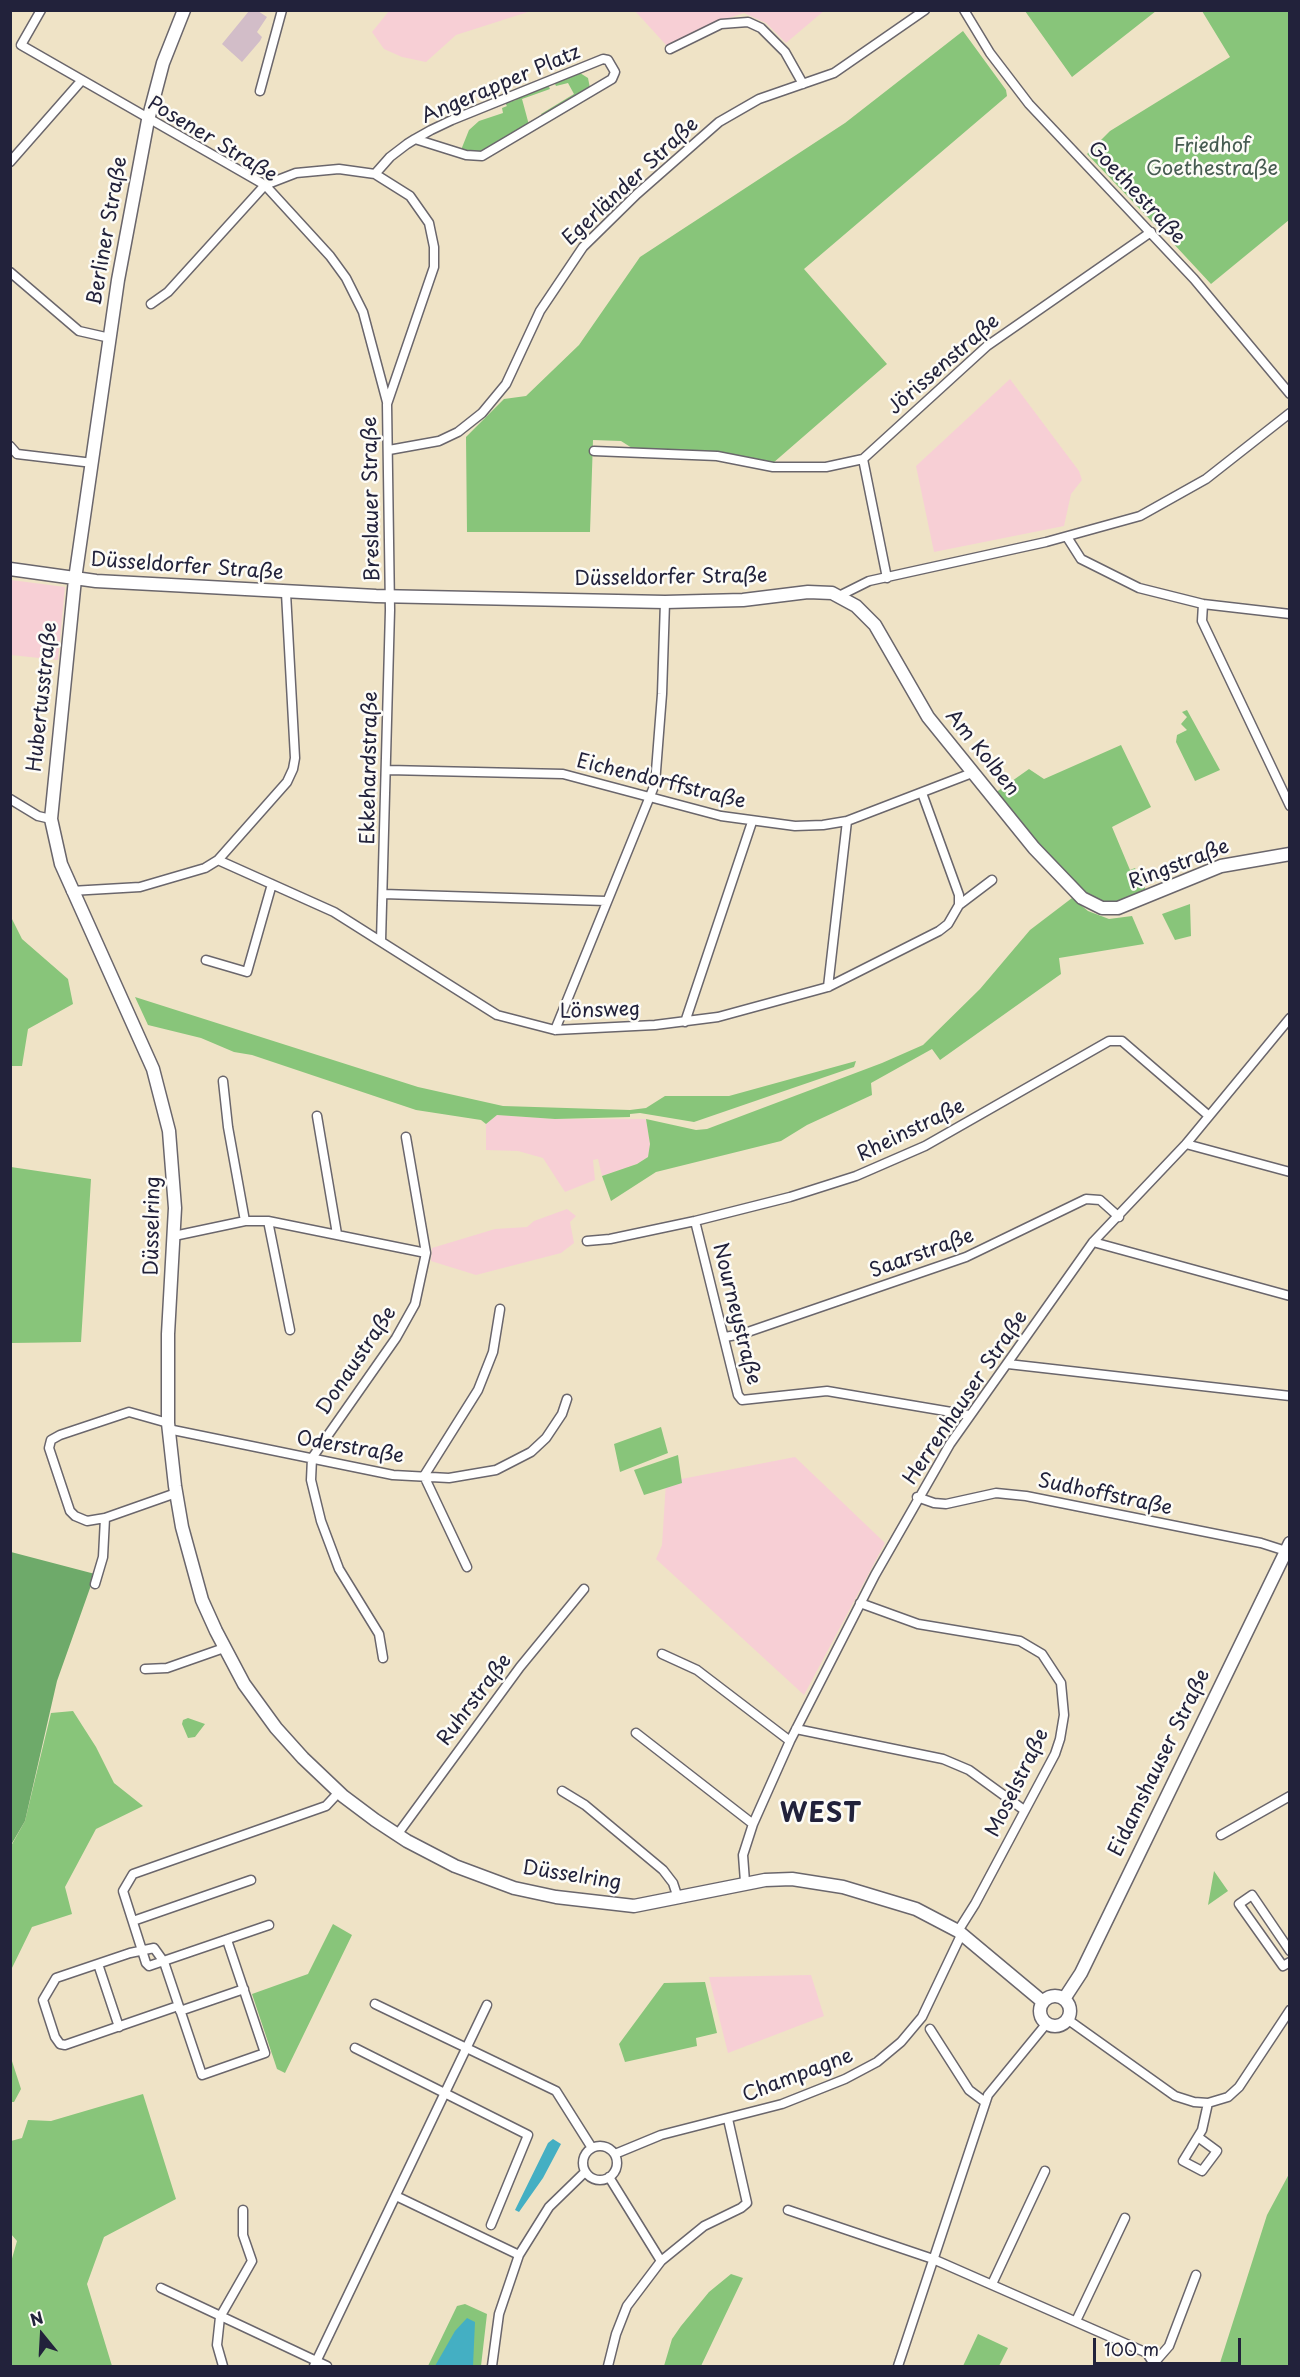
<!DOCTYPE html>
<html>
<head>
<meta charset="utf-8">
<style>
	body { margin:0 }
	#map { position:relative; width:1300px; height:2377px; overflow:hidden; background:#efe3c6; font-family:"Playpen Sans",sans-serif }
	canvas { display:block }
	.frame { position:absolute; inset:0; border:12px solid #22223b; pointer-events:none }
	.north { position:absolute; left:12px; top:2305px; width:60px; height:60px; -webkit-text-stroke:4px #fdfcf7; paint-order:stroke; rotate:342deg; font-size:16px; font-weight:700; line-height:24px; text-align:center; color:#22223b }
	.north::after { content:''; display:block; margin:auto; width:21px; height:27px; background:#22223b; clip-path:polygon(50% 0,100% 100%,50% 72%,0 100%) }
	.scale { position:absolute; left:1093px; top:2338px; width:148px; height:27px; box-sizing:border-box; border:3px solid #22223b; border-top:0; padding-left:8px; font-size:18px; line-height:21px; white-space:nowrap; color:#22223b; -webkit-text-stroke:4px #fdfcf7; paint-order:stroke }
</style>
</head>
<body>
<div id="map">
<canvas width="1300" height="2377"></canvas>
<div class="frame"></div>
<div class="north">N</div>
<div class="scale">100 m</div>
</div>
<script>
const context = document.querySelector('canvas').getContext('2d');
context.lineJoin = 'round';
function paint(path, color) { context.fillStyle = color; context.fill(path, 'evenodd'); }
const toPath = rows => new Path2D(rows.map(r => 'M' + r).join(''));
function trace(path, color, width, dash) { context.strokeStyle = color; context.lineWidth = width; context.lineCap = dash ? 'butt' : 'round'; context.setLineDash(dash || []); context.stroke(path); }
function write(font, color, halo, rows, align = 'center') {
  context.font = font + ' "Playpen Sans",sans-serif'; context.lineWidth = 5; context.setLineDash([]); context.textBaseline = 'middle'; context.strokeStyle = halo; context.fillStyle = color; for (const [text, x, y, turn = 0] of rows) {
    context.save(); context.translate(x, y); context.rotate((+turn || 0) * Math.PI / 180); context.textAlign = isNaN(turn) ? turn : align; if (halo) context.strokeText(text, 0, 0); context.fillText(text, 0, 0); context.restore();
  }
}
paint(toPath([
	[825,10,786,43,766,23,744,13,717,22,667,46,635,11],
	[389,11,389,10,531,11,456,35,426,62,402,57,384,49,372,32],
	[1010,379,1079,471,1082,480,1071,494,1064,526,934,552,916,466],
	[11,580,65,587,58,660,11,655],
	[497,1115,555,1119,646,1119,650,1144,648,1157,637,1164,602,1176,598,1159,593,1160,595,1180,565,1192,543,1158,518,1151,486,1150,486,1124],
	[567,1209,576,1216,570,1222,574,1243,561,1253,476,1275,431,1261,432,1248,495,1229,527,1227,534,1221],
	[795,1457,885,1543,804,1695,656,1559,662,1545,666,1482],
	[811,1975,824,2016,728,2053,709,1977]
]), '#f7cfd5');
paint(toPath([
	[249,11,258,11,267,17,257,32,262,37,260,41,242,62,222,44]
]), '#d2bdc8');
paint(toPath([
	[1025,11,1156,11,1072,77],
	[1202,11,1290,11,1289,220,1211,284,1171,241,1181,233,1171,221,1160,230,1087,154,1110,131,1230,57],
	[963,31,1006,90,1007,96,804,269,887,364,773,463,721,453,632,448,621,441,593,440,590,532,467,532,466,437,504,399,526,396,579,345,640,257,845,123],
	[580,73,588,78,590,88,543,117,541,114,574,94,568,83,556,86,554,82],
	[548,85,550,89,522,99,529,125,480,152,461,150,469,130,479,121,503,113,502,108,507,106,505,103,516,100,514,97],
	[1187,710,1220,770,1195,781,1176,742,1177,735,1187,730,1181,724,1187,717,1182,712],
	[1121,745,1151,807,1112,827,1130,870,1135,868,1147,892,1112,904,1090,898,1075,887,995,793,1029,769,1044,779],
	[1072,898,1088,911,1109,919,1132,916,1144,944,1059,958,1061,974,940,1060,932,1049,871,1083,872,1095,807,1125,781,1141,656,1172,611,1201,602,1176,637,1164,648,1157,650,1144,646,1119,696,1130,707,1129,882,1063,923,1045,980,989,1030,930],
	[1190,904,1191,936,1175,940,1162,914],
	[10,915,22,939,68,979,73,1004,28,1029,22,1066,11,1066],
	[135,997,418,1087,503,1106,630,1110,646,1108,665,1096,729,1096,856,1061,854,1067,694,1122,640,1113,630,1114,630,1117,555,1119,497,1115,486,1124,481,1120,416,1110,252,1055,234,1052,201,1038,148,1025],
	[11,1167,91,1179,81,1342,11,1343],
	[661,1427,668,1453,620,1472,614,1444],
	[678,1455,682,1483,644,1495,634,1470],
	[73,1711,96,1747,114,1783,143,1806,96,1829,65,1887,72,1914,32,1927,11,1970,11,1846,25,1821,51,1713],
	[188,1718,205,1724,195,1737,188,1738,182,1724,183,1720],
	[1214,1871,1228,1891,1208,1905],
	[333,1924,352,1935,285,2073,277,2069,252,1994,308,1974],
	[705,1982,717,2033,696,2038,697,2046,625,2062,619,2044,664,1983],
	[11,2058,21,2089,14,2102,11,2102],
	[143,2094,176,2199,104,2237,87,2284,112,2366,11,2366,11,2262,17,2241,11,2234,11,2141,22,2138,28,2120,51,2121],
	[1289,2174,1289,2366,1219,2366,1267,2215],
	[731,2274,743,2278,701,2366,664,2366,672,2339,681,2326,709,2292],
	[465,2304,487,2314,481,2366,428,2366,457,2306],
	[978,2334,1008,2348,999,2366,963,2366]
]), '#88c57a');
paint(toPath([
	[11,1552,95,1574,57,1681,25,1821,11,1845]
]), '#6eaa6a');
paint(toPath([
	[553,2139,561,2144,543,2178,519,2212,515,2210,548,2143],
	[467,2318,475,2322,473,2366,435,2366,455,2331]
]), '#44afc3');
const street = toPath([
	[41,10,21,45,265,185,330,256,346,278,363,312,387,402],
	[964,10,990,53,1029,104,1194,279,1290,394],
	[670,49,721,24,748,22,761,28,785,52,803,84],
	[260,91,282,10],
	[10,162,82,80],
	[375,174,390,157,407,144,415,139,431,130,452,120,603,59,608,60,615,72,612,79,482,156,466,155,415,139],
	[10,272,79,331,110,338],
	[151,304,168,292,265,185,296,173,339,169,375,174,410,196,429,223,434,247,434,267,387,404,390,610,381,941],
	[10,446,17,454,93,463],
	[389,450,439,441,458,432,482,413,506,384,540,311,583,247,637,194,719,122,759,99,834,73,925,10],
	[594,451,717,456,773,467,826,467,863,459],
	[863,459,987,346,1151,232],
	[863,459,887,578],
	[1067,537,1081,559,1139,588,1203,604,1290,614],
	[839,596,869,581,1046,542,1140,516,1206,479,1290,413],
	[1203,604,1202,621,1290,806],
	[388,770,563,774,721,816,795,826,823,825,847,821,972,773],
	[10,799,38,816,51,819],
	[218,860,334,912,497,1015,555,1030,655,1025,718,1017,828,987,939,931,948,924,959,905,959,895,922,793],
	[71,891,140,887,205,868,218,860,287,782,293,769,295,758,286,593],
	[383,894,606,901],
	[959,905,992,880],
	[206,960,247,972,272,884],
	[828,987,847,821],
	[685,1022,752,822],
	[555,1030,655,784,662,694,665,602],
	[223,1081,228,1127,245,1221],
	[317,1116,337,1234],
	[1186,1144,1290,1172],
	[268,1221,290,1330],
	[695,1221,738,1395,742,1400,827,1391,969,1415],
	[174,1236,245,1221,268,1221,426,1253],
	[587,1241,610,1239,695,1221,790,1197,856,1176,925,1146,1109,1041,1122,1041,1209,1116],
	[1093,1242,1290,1296],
	[725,1337,742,1334,966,1257,1086,1199,1100,1200,1119,1217],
	[1008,1364,1290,1396],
	[168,1423,129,1412,60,1435,51,1440,49,1448,70,1511,75,1516,87,1521,105,1518,176,1493],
	[168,1429,393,1475,449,1478,496,1470,531,1452,546,1438,562,1414,567,1399],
	[917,1497,934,1503,946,1504,996,1493,1026,1496,1261,1543,1286,1551],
	[467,1567,424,1476,478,1390,493,1352,500,1309],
	[95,1584,103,1557,105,1518],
	[860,1603,918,1624,1020,1641,1042,1654,1061,1683,1064,1715,1060,1739,1055,1754,975,1904,958,1931],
	[662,1654,697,1670,790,1741],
	[383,1658,379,1634,339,1569,321,1521,311,1480,312,1458,396,1338,415,1304,426,1253,406,1137],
	[145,1669,167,1668,224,1648],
	[796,1729,943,1759,969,1770,1024,1810],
	[636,1733,753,1824],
	[562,1791,585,1805,663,1870,673,1883,678,1898],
	[397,1835,520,1667,584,1589],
	[1221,1835,1290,1796],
	[745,1882,743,1855,753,1824,790,1741,875,1575,950,1444,1093,1242,1186,1144,1290,1018],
	[133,1921,251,1880],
	[269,1925,149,1966,146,1963,123,1891,133,1874,326,1806,339,1792],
	[1290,1951,1252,1895,1239,1904,1283,1966,1290,1962],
	[98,1964,119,2027],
	[375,2004,556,2091,592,2148],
	[178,2006,65,2045,60,2044,55,2037,43,2000,56,1978,130,1953,154,1948,164,1962,202,2075,265,2053,227,1940],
	[180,2011,244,1989],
	[1067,2019,1175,2096,1194,2102,1208,2103,1228,2097,1239,2087,1290,2010],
	[930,2029,969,2090,985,2102],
	[355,2048,528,2135,491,2225],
	[1198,2137,1217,2151,1202,2171,1183,2161,1202,2130,1208,2103],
	'583 2163a17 17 0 1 1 34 0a17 17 0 1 1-34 0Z',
	[615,2154,661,2135,782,2104,845,2079,877,2062,901,2042,922,2017,962,1933],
	[609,2177,661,2261],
	[396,2196,519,2255],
	[788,2210,933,2259,1147,2353,1155,2366],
	[992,2284,1045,2171],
	[161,2288,327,2366],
	[1076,2321,1125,2218],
	[1155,2362,1169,2346,1196,2275],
	[223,2366,217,2345,220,2317,252,2261,243,2235,243,2210],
	[314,2366,487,2005],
	[492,2366,499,2314,519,2255,549,2207,585,2172],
	[608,2366,616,2334,627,2306,661,2261,704,2226,741,2208,747,2203,728,2119],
	[898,2366,988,2095,1047,2023]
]);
const secondary = toPath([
	[184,10,163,63,148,120,118,280,75,579,51,819,61,864,153,1069,169,1131,175,1208,168,1334,168,1423,175,1486,182,1527,202,1600,216,1631,244,1684,276,1728,303,1758,343,1796,375,1820,407,1841,455,1866,514,1888,556,1897,634,1906,765,1880,792,1879,843,1887,916,1909,958,1931,1043,2002],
	[10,569,96,581,376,596,665,602,743,600,808,592,832,593,856,606,875,625,928,717,1034,848,1082,898,1102,908,1118,908,1221,866,1290,854],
	'1040 2011a15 15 0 1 1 30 0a15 15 0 1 1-30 0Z',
	[1064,1999,1081,1973,1290,1543]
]);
trace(street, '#6a666c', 11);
trace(secondary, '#6a666c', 15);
trace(street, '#fff', 8);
trace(secondary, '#fff', 12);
write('20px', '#22223b', '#fdfcf7', [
	["Angerapper Platz",501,85,-23],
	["Posener Straße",212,140,31],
	["Egerländer Straße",631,182,-43],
	["Goethestraße",1136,193,47],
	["Berliner Straße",108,231,-80],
	["Jörissenstraße",944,365,-41],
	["Breslauer Straße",372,499,-91],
	["Düsseldorfer Straße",187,567,4],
	["Düsseldorfer Straße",671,578,-1],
	["Hubertusstraße",43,697,-84],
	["Am Kolben",982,753,51],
	["Ekkehardstraße",370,768,-89],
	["Eichendorffstraße",661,782,14],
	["Ringstraße",1179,865,-21],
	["Lönsweg",600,1011,-2],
	["Rheinstraße",911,1131,-26],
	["Düsselring",153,1226,-89],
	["Saarstraße",922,1254,-20],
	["Nourneystraße",736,1314,76],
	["Donaustraße",357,1361,-56],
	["Herrenhauser Straße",966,1398,-56],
	["Oderstraße",350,1448,10],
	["Sudhoffstraße",1105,1495,12],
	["Ruhrstraße",475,1700,-53],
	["Eidamshauser Straße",1160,1763,-64],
	["Moselstraße",1018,1783,-64],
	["Düsselring",572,1876,9],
	["Champagne",798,2076,-21]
]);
write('20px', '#465b51', '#fdfcf7', [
	["Friedhof",1212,146],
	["Goethestraße",1212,169]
]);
context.letterSpacing = '1.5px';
write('bold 26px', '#22223b', '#fdfcf7', [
	["WEST",821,1815]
]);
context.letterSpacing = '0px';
</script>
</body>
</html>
